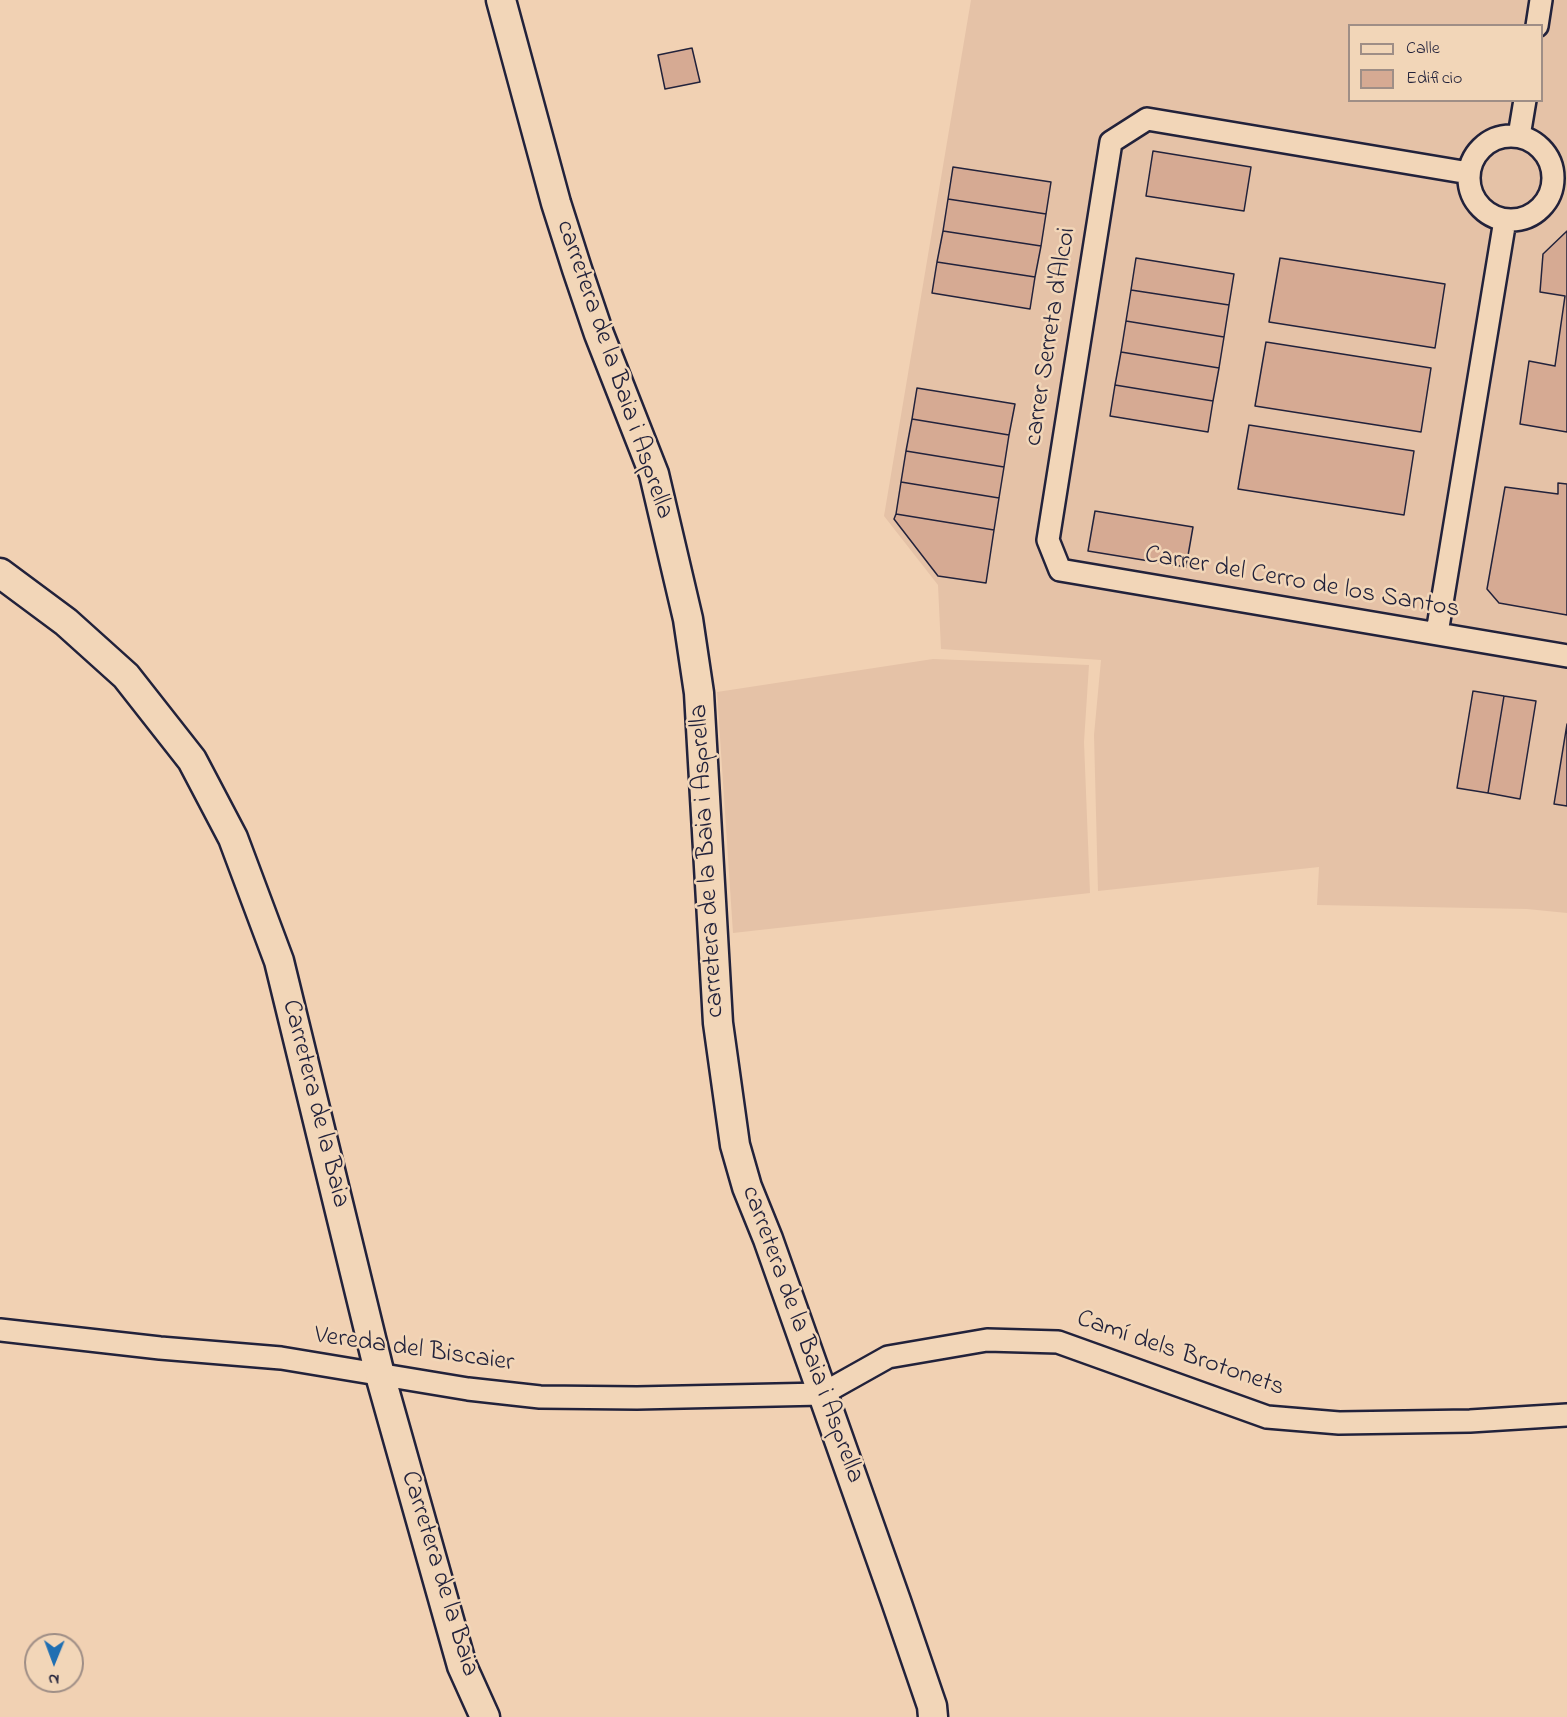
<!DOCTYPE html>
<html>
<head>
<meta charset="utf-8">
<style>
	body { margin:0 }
	#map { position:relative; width:1567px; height:1717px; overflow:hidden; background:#f1d1b3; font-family:"Indie Flower",sans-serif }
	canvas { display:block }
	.legend { position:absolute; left:1348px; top:24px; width:195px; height:78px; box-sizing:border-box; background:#f2d6b8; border:2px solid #9f8e86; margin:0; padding:8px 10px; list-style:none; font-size:18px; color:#22223b }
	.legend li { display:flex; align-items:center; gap:12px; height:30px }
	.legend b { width:30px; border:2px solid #9f8e86 }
	.north { position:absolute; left:24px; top:1633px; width:60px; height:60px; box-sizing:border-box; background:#f2d6b8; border:2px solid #9f8e86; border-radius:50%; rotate:181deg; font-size:16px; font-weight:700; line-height:24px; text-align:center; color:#22223b }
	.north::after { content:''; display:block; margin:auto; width:21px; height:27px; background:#1f6fb2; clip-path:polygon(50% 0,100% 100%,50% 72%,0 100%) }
</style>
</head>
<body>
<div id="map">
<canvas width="1567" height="1717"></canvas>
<ul class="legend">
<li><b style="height:8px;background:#f2d6b8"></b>Calle</li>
<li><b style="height:16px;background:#d6aa93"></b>Edificio</li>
</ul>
<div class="north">N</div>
</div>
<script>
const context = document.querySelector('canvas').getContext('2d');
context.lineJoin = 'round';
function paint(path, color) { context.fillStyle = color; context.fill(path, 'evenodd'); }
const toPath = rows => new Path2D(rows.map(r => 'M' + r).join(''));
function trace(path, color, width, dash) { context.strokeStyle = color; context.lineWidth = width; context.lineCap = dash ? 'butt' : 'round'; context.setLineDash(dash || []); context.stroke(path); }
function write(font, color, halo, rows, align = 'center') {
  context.font = font + ' "Indie Flower",sans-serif'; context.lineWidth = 5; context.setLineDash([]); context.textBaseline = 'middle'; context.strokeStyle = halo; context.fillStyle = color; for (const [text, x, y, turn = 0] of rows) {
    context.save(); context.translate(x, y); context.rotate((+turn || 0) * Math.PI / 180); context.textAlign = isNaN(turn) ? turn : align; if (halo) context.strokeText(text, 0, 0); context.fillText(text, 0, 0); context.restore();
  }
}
paint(toPath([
	[971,0,1567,0,1567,913,1527,909,1317,905,1319,867,1098,891,1094,735,1101,660,941,649,938,585,884,516],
	[1350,26,1542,26,1542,100,1350,100],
	[933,659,1089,665,1084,742,1090,893,733,933,717,692]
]), '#e5c2a7');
const building = toPath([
	[692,48,700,82,665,89,658,55,692,48],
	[1153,151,1251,167,1244,211,1146,196,1153,151],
	[953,167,1051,182,1046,214,948,199,953,167],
	[948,199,1046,214,1041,246,943,231,948,199],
	[943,231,1041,246,1035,277,937,262,943,231],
	[1567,231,1567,432,1520,424,1529,361,1555,366,1565,296,1540,292,1543,254,1567,231],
	[1136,258,1234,274,1229,305,1131,290,1136,258],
	[1280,258,1445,284,1435,348,1269,322,1280,258],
	[937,262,1035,277,1030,309,932,293,937,262],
	[1131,290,1229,305,1224,337,1126,321,1131,290],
	[1126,321,1224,337,1219,368,1121,352,1126,321],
	[1266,342,1431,368,1421,432,1255,406,1266,342],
	[1121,352,1219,368,1213,401,1115,385,1121,352],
	[1115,385,1213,401,1208,432,1110,416,1115,385],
	[917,388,1015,404,1009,435,912,419,917,388],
	[912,419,1009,435,1004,467,906,451,912,419],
	[1249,425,1414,451,1404,515,1238,489,1249,425],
	[906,451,1004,467,999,498,901,482,906,451],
	[901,482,999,498,994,530,896,514,901,482],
	[1558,483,1567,484,1567,615,1499,603,1487,589,1505,487,1558,494,1558,483],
	[1095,511,1193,527,1186,567,1088,551,1095,511],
	[896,514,994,530,986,583,938,576,894,519,896,514],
	[1473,691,1504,696,1488,793,1457,788,1473,691],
	[1504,696,1536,701,1520,799,1488,793,1504,696],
	[1567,724,1567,806,1554,804,1567,724]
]);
paint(building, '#d6aa93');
trace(building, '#22223b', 1.5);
const minor = toPath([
	[1537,26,1541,0],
	[1519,136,1525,100],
	'1469 178a42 42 0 1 1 84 0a42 42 0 1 1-84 0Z',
	[1469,173,1147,119,1111,142,1048,540,1060,570,1567,656],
	[1437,633,1505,220],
	[0,1330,160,1348,281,1358,468,1389,540,1397,637,1398,822,1394,888,1357,987,1340,1058,1342,1267,1417,1339,1423,1470,1421,1567,1415]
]);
const secondary = toPath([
	[501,0,556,203,577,269,599,334,654,474,688,619,699,693,718,1023,735,1145,747,1187,768,1239,896,1601,932,1706,933,1717],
	[0,573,66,622,126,676,192,760,233,838,279,961,380,1375,462,1666,485,1717]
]);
trace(minor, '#22223b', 26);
trace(secondary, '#22223b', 33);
trace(minor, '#f2d6b8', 21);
trace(secondary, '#f2d6b8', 28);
write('26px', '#22223b', '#f2d6b8', [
	["carrer Serreta d'Alcoi",1052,337,-81],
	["carretera de la Baia i Asprella",613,370,71],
	["Carrer del Cerro de los Santos",1302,584,10],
	["carretera de la Baia i Asprella",709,861,-93],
	["Carretera de la Baia",314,1104,76],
	["carretera de la Baia i Asprella",801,1335,70],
	["Vereda del Biscaier",414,1351,8],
	["Camí dels Brotonets",1180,1355,19],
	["Carretera de la Baia",438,1574,73]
]);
</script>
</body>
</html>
